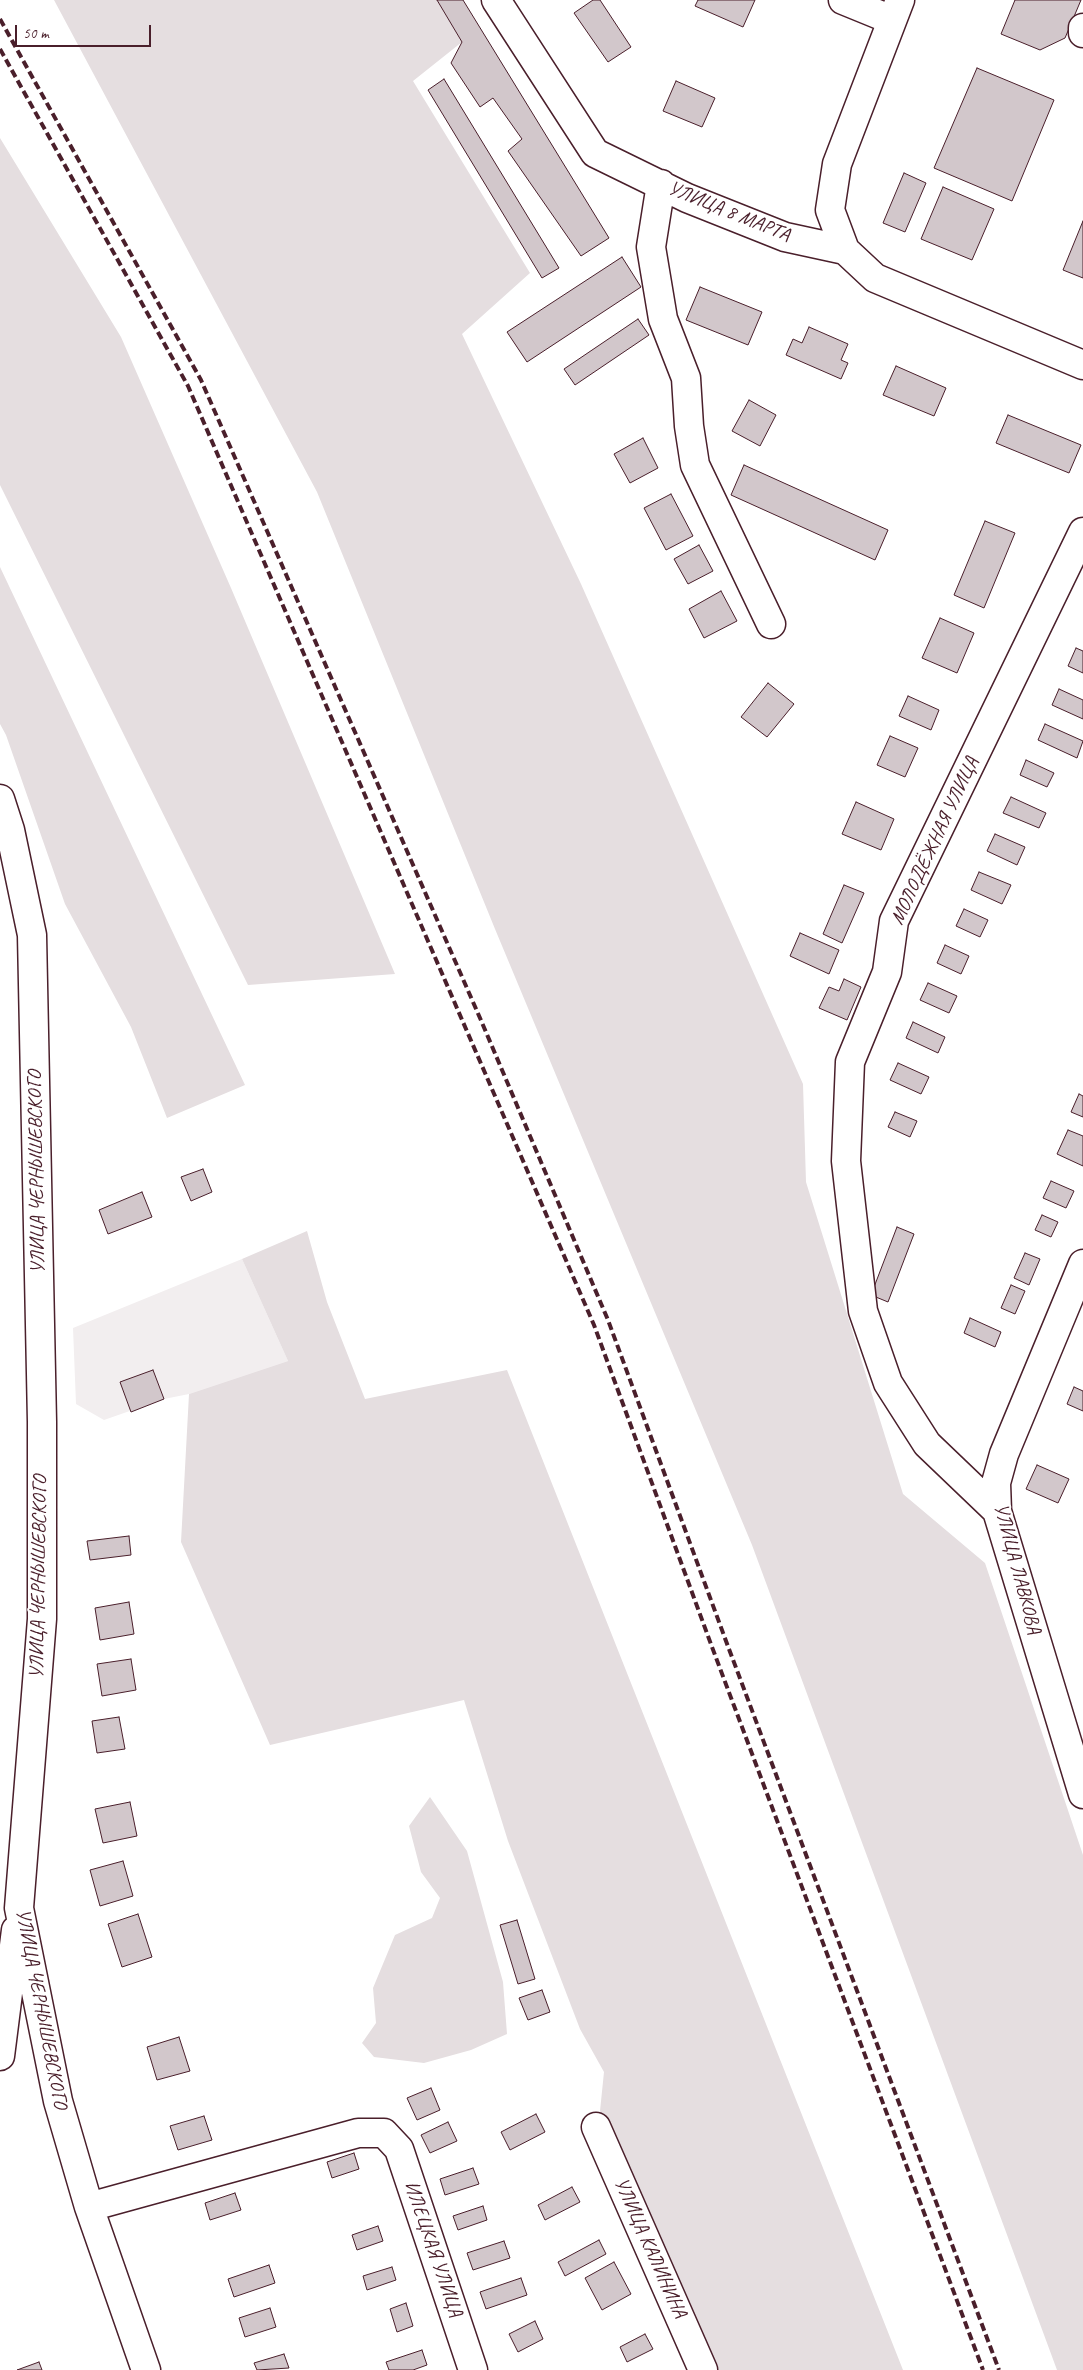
<!DOCTYPE html>
<html>
<head>
<meta charset="utf-8">
<style>
	body { margin:0 }
	#map { position:relative; width:1083px; height:2370px; overflow:hidden; background:#fff; font-family:Caveat,sans-serif }
	canvas { display:block }
	.scale { position:absolute; left:15px; top:25px; width:136px; height:22px; box-sizing:border-box; border:2px solid #4a1f2b; border-top:0; padding-left:6px; font-size:15px; line-height:18px; white-space:nowrap; color:#4a1f2b; -webkit-text-stroke:4px #fff; paint-order:stroke }
</style>
</head>
<body>
<div id="map">
<canvas width="1083" height="2370"></canvas>
<div class="scale">50 m</div>
</div>
<script>
const context = document.querySelector('canvas').getContext('2d');
context.lineJoin = 'round';
function paint(path, color) { context.fillStyle = color; context.fill(path, 'evenodd'); }
const toPath = rows => new Path2D(rows.map(r => 'M' + r).join(''));
function trace(path, color, width, dash) { context.strokeStyle = color; context.lineWidth = width; context.lineCap = dash ? 'butt' : 'round'; context.setLineDash(dash || []); context.stroke(path); }
function write(font, color, halo, rows, align = 'center') {
  context.font = font + ' Caveat,sans-serif'; context.lineWidth = 4; context.setLineDash([]); context.textBaseline = 'middle'; context.strokeStyle = halo; context.fillStyle = color; for (const [text, x, y, turn = 0] of rows) {
    context.save(); context.translate(x, y); context.rotate((+turn || 0) * Math.PI / 180); context.textAlign = isNaN(turn) ? turn : align; if (halo) context.strokeText(text, 0, 0); context.fillText(text, 0, 0); context.restore();
  }
}
paint(toPath([
	[242,1259,288,1361,189,1394,164,1399,104,1420,76,1404,73,1328]
]), '#f2eeef');
paint(toPath([
	[54,0,437,0,462,42,413,81,530,273,462,334,581,584,803,1084,806,1182,903,1494,985,1563,1083,1855,1083,2370,1057,2370,752,1545,495,929,317,492],
	[0,138,121,337,231,588,395,974,248,985,0,485],
	[0,567,245,1085,167,1118,131,1027,65,904,6,735,0,724],
	[307,1231,327,1302,365,1399,507,1370,903,2370,717,2370,600,2111,604,2072,580,2029,508,1841,464,1700,270,1745,181,1542,189,1394,288,1361,242,1259],
	[430,1797,467,1851,503,1982,507,2034,471,2050,424,2063,374,2057,362,2043,376,2023,373,1988,395,1935,432,1918,440,1898,421,1872,409,1826]
]), '#e5dee0');
const building = toPath([
	[437,0,463,0,609,238,581,256,508,151,522,139,493,98,480,107,451,63,462,42,437,0],
	[593,0,600,0,631,47,608,62,574,13,593,0],
	[698,0,755,0,743,27,695,6,698,0],
	[1015,0,1081,0,1065,38,1040,50,1001,34,1015,0],
	[977,68,1054,100,1012,201,934,168,977,68],
	[444,79,559,268,542,278,428,90,444,79],
	[676,81,715,98,702,127,663,111,676,81],
	[904,173,926,183,905,232,883,223,904,173],
	[943,187,994,209,972,260,921,239,943,187],
	[1083,221,1083,278,1063,270,1083,221],
	[622,257,641,287,527,362,507,332,622,257],
	[700,287,762,312,748,345,686,320,700,287],
	[638,319,649,335,575,385,564,369,638,319],
	[809,327,848,344,841,360,848,363,841,379,786,355,793,339,802,343,809,327],
	[896,366,946,388,934,416,883,395,896,366],
	[749,400,776,415,760,446,732,431,749,400],
	[1008,415,1081,445,1069,473,996,443,1008,415],
	[643,438,658,468,630,483,614,454,643,438],
	[744,465,888,530,875,560,731,495,744,465],
	[671,494,693,536,666,550,644,508,671,494],
	[985,521,1015,533,984,608,954,595,985,521],
	[699,545,713,571,688,584,674,559,699,545],
	[721,591,737,621,704,638,689,609,721,591],
	[940,618,974,633,957,673,922,658,940,618],
	[1076,648,1083,651,1083,673,1068,666,1076,648],
	[768,683,794,704,767,737,741,717,768,683],
	[1059,689,1083,700,1083,719,1052,705,1059,689],
	[908,696,939,710,931,730,899,716,908,696],
	[1045,724,1083,741,1077,758,1038,740,1045,724],
	[890,736,918,748,905,777,877,765,890,736],
	[1026,760,1054,773,1047,787,1020,775,1026,760],
	[1011,797,1046,813,1039,828,1003,813,1011,797],
	[856,802,894,819,881,850,842,834,856,802],
	[995,834,1025,847,1017,865,987,851,995,834],
	[979,872,1011,885,1002,904,971,890,979,872],
	[844,885,864,893,842,943,823,934,844,885],
	[964,909,988,920,980,937,956,926,964,909],
	[800,933,839,950,829,974,790,956,800,933],
	[945,945,969,956,961,974,937,963,945,945],
	[844,979,861,987,847,1020,819,1008,829,987,839,991,844,979],
	[928,983,957,996,949,1013,920,1000,928,983],
	[913,1022,945,1037,938,1053,906,1038,913,1022],
	[898,1063,929,1077,921,1094,890,1080,898,1063],
	[1079,1094,1083,1096,1083,1117,1071,1112,1079,1094],
	[895,1112,917,1121,910,1137,888,1127,895,1112],
	[1068,1130,1083,1136,1083,1166,1057,1154,1068,1130],
	[203,1169,212,1192,191,1201,181,1177,203,1169],
	[1051,1181,1074,1191,1066,1208,1043,1198,1051,1181],
	[142,1192,152,1217,108,1234,99,1210,142,1192],
	[1042,1215,1058,1222,1051,1237,1035,1230,1042,1215],
	[897,1227,914,1234,888,1302,871,1295,897,1227],
	[1025,1253,1040,1259,1029,1285,1014,1278,1025,1253],
	[1011,1285,1025,1291,1015,1314,1001,1308,1011,1285],
	[970,1318,1001,1332,995,1347,964,1333,970,1318],
	[153,1370,164,1399,131,1412,120,1382,153,1370],
	[1074,1387,1083,1391,1083,1411,1067,1404,1074,1387],
	[1037,1465,1069,1479,1058,1503,1026,1489,1037,1465],
	[129,1536,131,1555,90,1560,87,1541,129,1536],
	[129,1602,134,1634,100,1640,95,1608,129,1602],
	[131,1659,136,1690,102,1696,97,1664,131,1659],
	[119,1717,125,1749,97,1753,92,1721,119,1717],
	[130,1802,137,1836,103,1843,95,1809,130,1802],
	[123,1861,133,1896,100,1906,90,1870,123,1861],
	[138,1914,152,1957,122,1967,108,1924,138,1914],
	[517,1920,535,1979,518,1984,500,1925,517,1920],
	[542,1990,550,2012,528,2020,519,1998,542,1990],
	[179,2037,190,2071,157,2080,147,2047,179,2037],
	[431,2088,440,2110,417,2120,407,2098,431,2088],
	[536,2114,545,2132,510,2150,501,2132,536,2114],
	[204,2116,212,2140,178,2150,170,2126,204,2116],
	[448,2122,457,2141,430,2153,421,2135,448,2122],
	[354,2153,359,2169,332,2178,327,2162,354,2153],
	[473,2168,479,2184,445,2195,440,2179,473,2168],
	[572,2187,580,2202,545,2220,538,2205,572,2187],
	[235,2193,241,2210,210,2220,205,2203,235,2193],
	[483,2206,487,2220,458,2230,453,2216,483,2206],
	[378,2226,383,2241,357,2250,352,2235,378,2226],
	[599,2240,606,2254,565,2276,558,2262,599,2240],
	[504,2241,510,2258,473,2270,467,2253,504,2241],
	[614,2262,631,2294,602,2310,585,2278,614,2262],
	[269,2265,275,2283,234,2297,228,2279,269,2265],
	[392,2267,396,2280,367,2290,363,2276,392,2267],
	[521,2278,527,2295,486,2309,480,2292,521,2278],
	[406,2303,413,2326,397,2332,390,2309,406,2303],
	[270,2308,276,2327,245,2337,239,2318,270,2308],
	[535,2321,543,2339,518,2352,509,2334,535,2321],
	[645,2334,653,2349,627,2362,620,2347,645,2334],
	[422,2350,427,2365,413,2370,389,2370,386,2362,422,2350],
	[284,2354,289,2368,257,2370,254,2363,284,2354],
	[39,2362,42,2370,17,2370,39,2362]
]);
paint(building, '#d2c7cb');
trace(building, '#4a1f2b', 1);
const minor = toPath([
	[496,0,595,153,687,198,785,237,845,250,875,278,1083,365],
	[843,0,892,20],
	[1083,28,1083,33],
	[661,184,651,247,663,319,686,378,689,426,695,465,771,624],
	[845,250,830,210,837,164,900,0],
	[0,799,10,830,32,935,42,1422,42,1619,19,1908,58,2101,89,2207,146,2370],
	[1083,1264,1004,1454,996,1483,997,1511,1083,1794],
	[997,1511,927,1444,888,1383,863,1311,846,1161,850,1062,887,972,894,921,1083,532],
	[0,2056,16,1930],
	[596,2127,703,2370],
	[89,2207,358,2133,384,2133,399,2149,473,2370]
]);
trace(minor, '#4a1f2b', 31);
trace(minor, '#fff', 28);
trace(toPath([
	[0,19,201,380,480,1018,608,1320,726,1641,999,2370],
	[0,49,188,386,594,1325,712,1647,983,2370]
]), '#4a1f2b', 4, [8, 4]);
write('20px', '#4a1f2b', '#fff', [
	["УЛИЦА 8 МАРТА",729,212,22],
	["МОЛОДЁЖНАЯ УЛИЦА",935,841,-65],
	["УЛИЦА ЧЕРНЫШЕВСКОГО",37,1172,-91],
	["УЛИЦА ЛАВКОВА",1017,1569,75],
	["УЛИЦА ЧЕРНЫШЕВСКОГО",39,1577,-89],
	["УЛИЦА ЧЕРНЫШЕВСКОГО",41,2009,79],
	["УЛИЦА КАЛИНИНА",650,2248,66],
	["ИЛЕЦКАЯ УЛИЦА",433,2249,71]
]);
</script>
</body>
</html>
